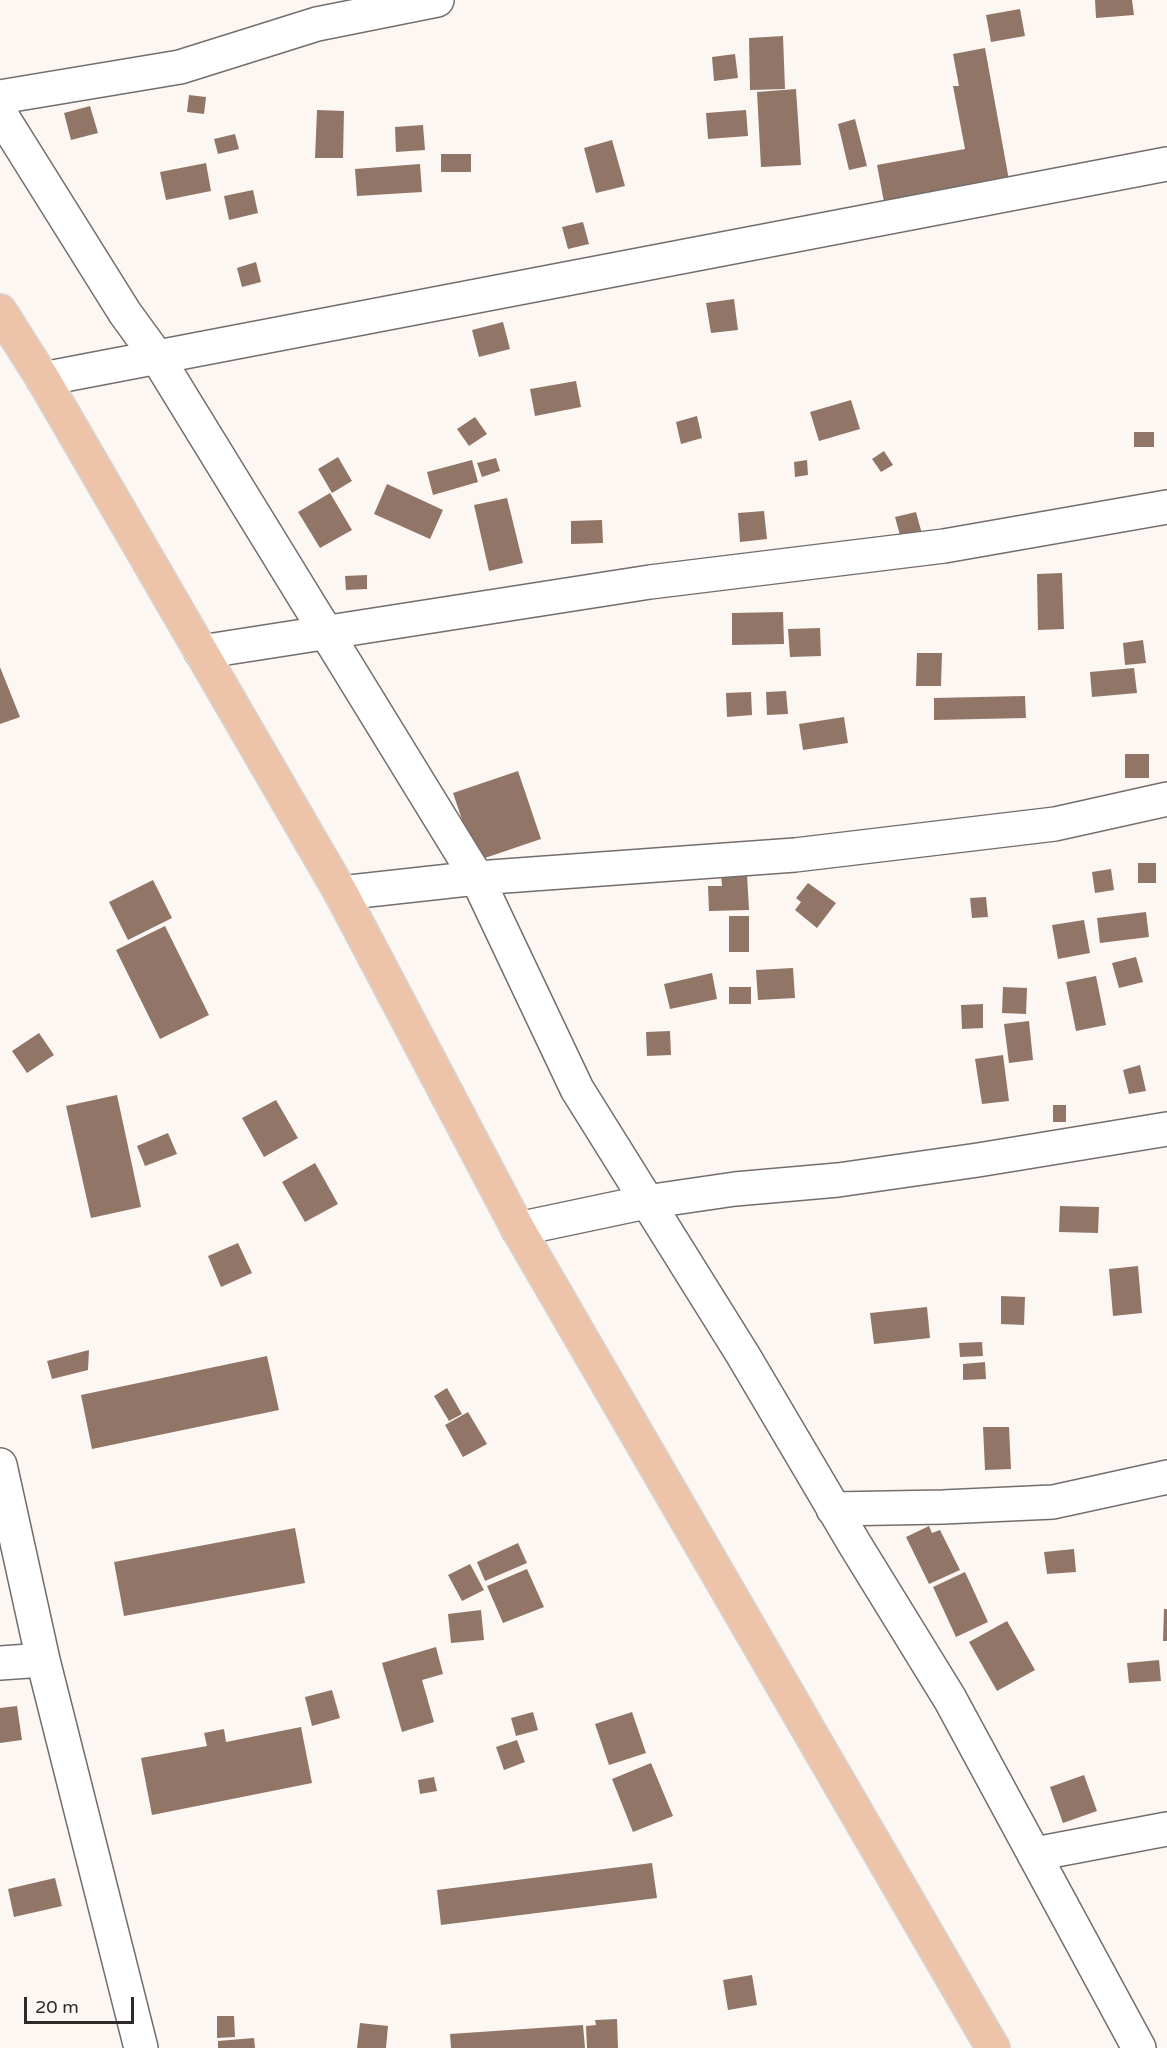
<!DOCTYPE html>
<html>
<head>
<meta charset="utf-8">
<style>
	body { margin:0 }
	#map { position:relative; width:1167px; height:2048px; overflow:hidden; background:#fdf7f4; font-family:"Varela Round",sans-serif }
	canvas { display:block }
	.scale { position:absolute; left:24px; top:1997px; width:110px; height:27px; box-sizing:border-box; border:3px solid #2d2b2a; border-top:0; padding-left:8px; font-size:18px; line-height:21px; white-space:nowrap; color:#2d2b2a; -webkit-text-stroke:4px #fdf7f4; paint-order:stroke }
</style>
</head>
<body>
<div id="map">
<canvas width="1167" height="2048"></canvas>
<div class="scale">20 m</div>
</div>
<script>
const context = document.querySelector('canvas').getContext('2d');
context.lineJoin = 'round';
function paint(path, color) { context.fillStyle = color; context.fill(path, 'evenodd'); }
const toPath = rows => new Path2D(rows.map(r => 'M' + r).join(''));
function trace(path, color, width, dash) { context.strokeStyle = color; context.lineWidth = width; context.lineCap = dash ? 'butt' : 'round'; context.setLineDash(dash || []); context.stroke(path); }
paint(toPath([
	[1095,0,1132,0,1134,15,1096,18],
	[1020,9,1025,36,991,42,986,15],
	[783,36,785,89,750,90,749,38],
	[985,48,1009,180,884,202,877,165,965,149,953,86,959,86,953,54],
	[735,54,738,78,714,81,712,57],
	[796,89,801,165,761,167,757,92],
	[189,95,206,97,204,114,187,112],
	[90,106,98,133,71,140,64,113],
	[317,110,344,111,343,158,315,158],
	[746,110,748,136,708,139,706,113],
	[855,119,867,166,849,170,838,124],
	[423,125,425,150,396,152,395,127],
	[235,134,239,149,218,154,214,139],
	[612,140,625,186,596,193,584,148],
	[441,154,471,154,471,172,441,172],
	[206,163,211,191,166,200,160,172],
	[420,164,422,192,357,196,355,169],
	[253,190,258,213,229,220,224,196],
	[583,222,589,244,568,249,562,227],
	[256,262,261,282,242,287,237,268],
	[734,299,738,330,711,333,706,303],
	[503,322,510,349,479,357,472,330],
	[576,381,581,407,535,416,530,389],
	[851,400,860,429,819,441,810,412],
	[697,416,702,438,681,444,676,422],
	[475,417,487,434,469,446,457,429],
	[1134,432,1154,432,1154,447,1134,447],
	[884,451,893,465,881,472,872,459],
	[338,457,352,481,332,493,318,469],
	[496,458,500,471,482,477,477,463],
	[472,460,478,482,433,495,427,472],
	[807,460,808,475,795,477,794,462],
	[387,484,443,510,430,539,374,514],
	[330,493,352,530,320,548,298,512],
	[507,498,523,563,489,571,474,505],
	[764,511,767,539,740,542,738,513],
	[916,512,922,534,901,539,895,517],
	[602,520,603,543,571,544,571,521],
	[1062,573,1064,629,1038,630,1037,574],
	[367,575,367,589,346,590,345,576],
	[783,612,784,644,732,645,732,613],
	[820,628,821,656,790,657,788,629],
	[1143,640,1146,663,1125,665,1123,643],
	[917,653,942,653,941,686,916,686],
	[0,667,20,717,0,724],
	[1134,668,1137,693,1092,697,1090,672],
	[786,691,788,714,767,715,766,692],
	[751,692,752,715,727,717,726,693],
	[1025,696,1026,718,934,720,934,698],
	[844,717,848,743,803,750,799,724],
	[1125,754,1149,754,1149,778,1125,778],
	[518,771,541,839,476,861,453,793],
	[1138,863,1156,863,1156,883,1138,883],
	[1111,869,1114,890,1095,893,1092,872],
	[747,874,749,910,709,911,708,886,722,886,721,875],
	[153,880,172,918,128,940,109,902],
	[808,883,836,903,817,928,795,910,801,902,796,898],
	[986,897,988,917,972,918,970,898],
	[1146,912,1149,937,1100,943,1097,918],
	[729,916,749,916,749,952,729,952],
	[1084,920,1090,953,1058,959,1052,925],
	[165,926,209,1015,160,1039,116,950],
	[1136,957,1143,982,1119,988,1112,963],
	[793,968,795,998,758,1000,756,970],
	[712,973,717,999,670,1009,664,984],
	[1096,976,1106,1025,1076,1031,1066,982],
	[729,987,751,987,751,1004,729,1004],
	[1003,987,1027,988,1026,1014,1002,1013],
	[983,1004,983,1028,962,1029,961,1005],
	[1029,1021,1033,1060,1009,1063,1004,1024],
	[670,1031,671,1055,647,1056,646,1032],
	[39,1033,54,1055,27,1073,12,1051],
	[1003,1055,1009,1101,982,1104,975,1059],
	[1140,1065,1146,1091,1129,1094,1123,1070],
	[117,1095,141,1207,91,1218,66,1106],
	[276,1100,298,1138,264,1157,242,1118],
	[1053,1105,1066,1105,1066,1122,1053,1122],
	[168,1133,177,1154,145,1166,137,1146],
	[315,1163,338,1204,305,1222,282,1182],
	[1060,1206,1099,1207,1098,1233,1059,1232],
	[238,1243,252,1273,221,1287,208,1256],
	[1138,1266,1142,1313,1113,1316,1109,1269],
	[1001,1296,1025,1297,1024,1325,1001,1324],
	[927,1307,930,1338,874,1344,870,1313],
	[982,1342,983,1356,960,1357,959,1343],
	[89,1350,88,1370,52,1379,47,1361],
	[267,1356,279,1410,92,1449,81,1395],
	[985,1362,986,1379,963,1380,963,1364],
	[447,1388,462,1414,449,1421,434,1396],
	[468,1412,487,1444,463,1457,445,1425],
	[983,1427,1009,1427,1011,1469,985,1470],
	[929,1526,932,1533,940,1530,960,1570,929,1584,906,1537],
	[295,1528,305,1583,124,1616,114,1562],
	[518,1543,527,1563,485,1581,477,1562],
	[1074,1549,1076,1572,1047,1574,1044,1552],
	[470,1564,484,1590,462,1601,448,1575],
	[527,1569,544,1607,503,1623,487,1586],
	[965,1572,988,1622,956,1637,933,1587],
	[1164,1609,1167,1609,1167,1641,1163,1641],
	[481,1610,484,1640,451,1643,448,1614],
	[1007,1621,1035,1670,997,1691,969,1642],
	[436,1647,443,1674,422,1680,434,1722,402,1732,382,1663],
	[1159,1660,1161,1681,1129,1683,1127,1663],
	[332,1690,340,1718,312,1726,305,1697],
	[17,1706,22,1740,0,1743,0,1708],
	[533,1712,538,1730,516,1736,511,1718],
	[632,1712,646,1753,609,1765,595,1724],
	[301,1727,312,1783,152,1815,141,1758,207,1746,204,1733,224,1729,226,1742],
	[517,1740,525,1762,504,1770,496,1747],
	[651,1763,673,1816,633,1832,612,1779],
	[1084,1775,1097,1811,1063,1823,1050,1787],
	[434,1777,437,1791,420,1794,418,1780],
	[652,1863,657,1898,441,1925,437,1890],
	[55,1878,62,1906,14,1917,8,1889],
	[752,1975,757,2005,728,2010,723,1980],
	[217,2016,234,2016,235,2037,217,2038],
	[617,2019,618,2048,587,2048,586,2026,596,2025,595,2020],
	[360,2023,388,2026,386,2048,357,2048],
	[583,2025,585,2048,451,2048,450,2034],
	[254,2038,255,2048,218,2048,218,2041]
]), '#917667');
const minor = toPath([
	[0,97,180,67,317,24,437,0],
	[0,113,125,313,157,357,477,878,577,1089,743,1355,854,1543,950,1699,1139,2048],
	[43,379,1167,164],
	[201,652,650,582,944,546,1167,507],
	[341,893,477,878,795,855,1055,824,1167,799],
	[518,1229,646,1202,735,1189,838,1180,978,1160,1167,1129],
	[0,1465,43,1660,141,2048],
	[833,1509,943,1507,1053,1502,1167,1477],
	[0,1663,43,1660],
	[1035,1854,1167,1829]
]);
const major = toPath([
	[0,311,43,379,341,893,518,1229,993,2048]
]);
trace(minor, '#736e6b', 36);
trace(major, '#d5d5d4', 36);
trace(minor, '#fff', 33);
trace(major, '#edc3aa', 33);
</script>
</body>
</html>
